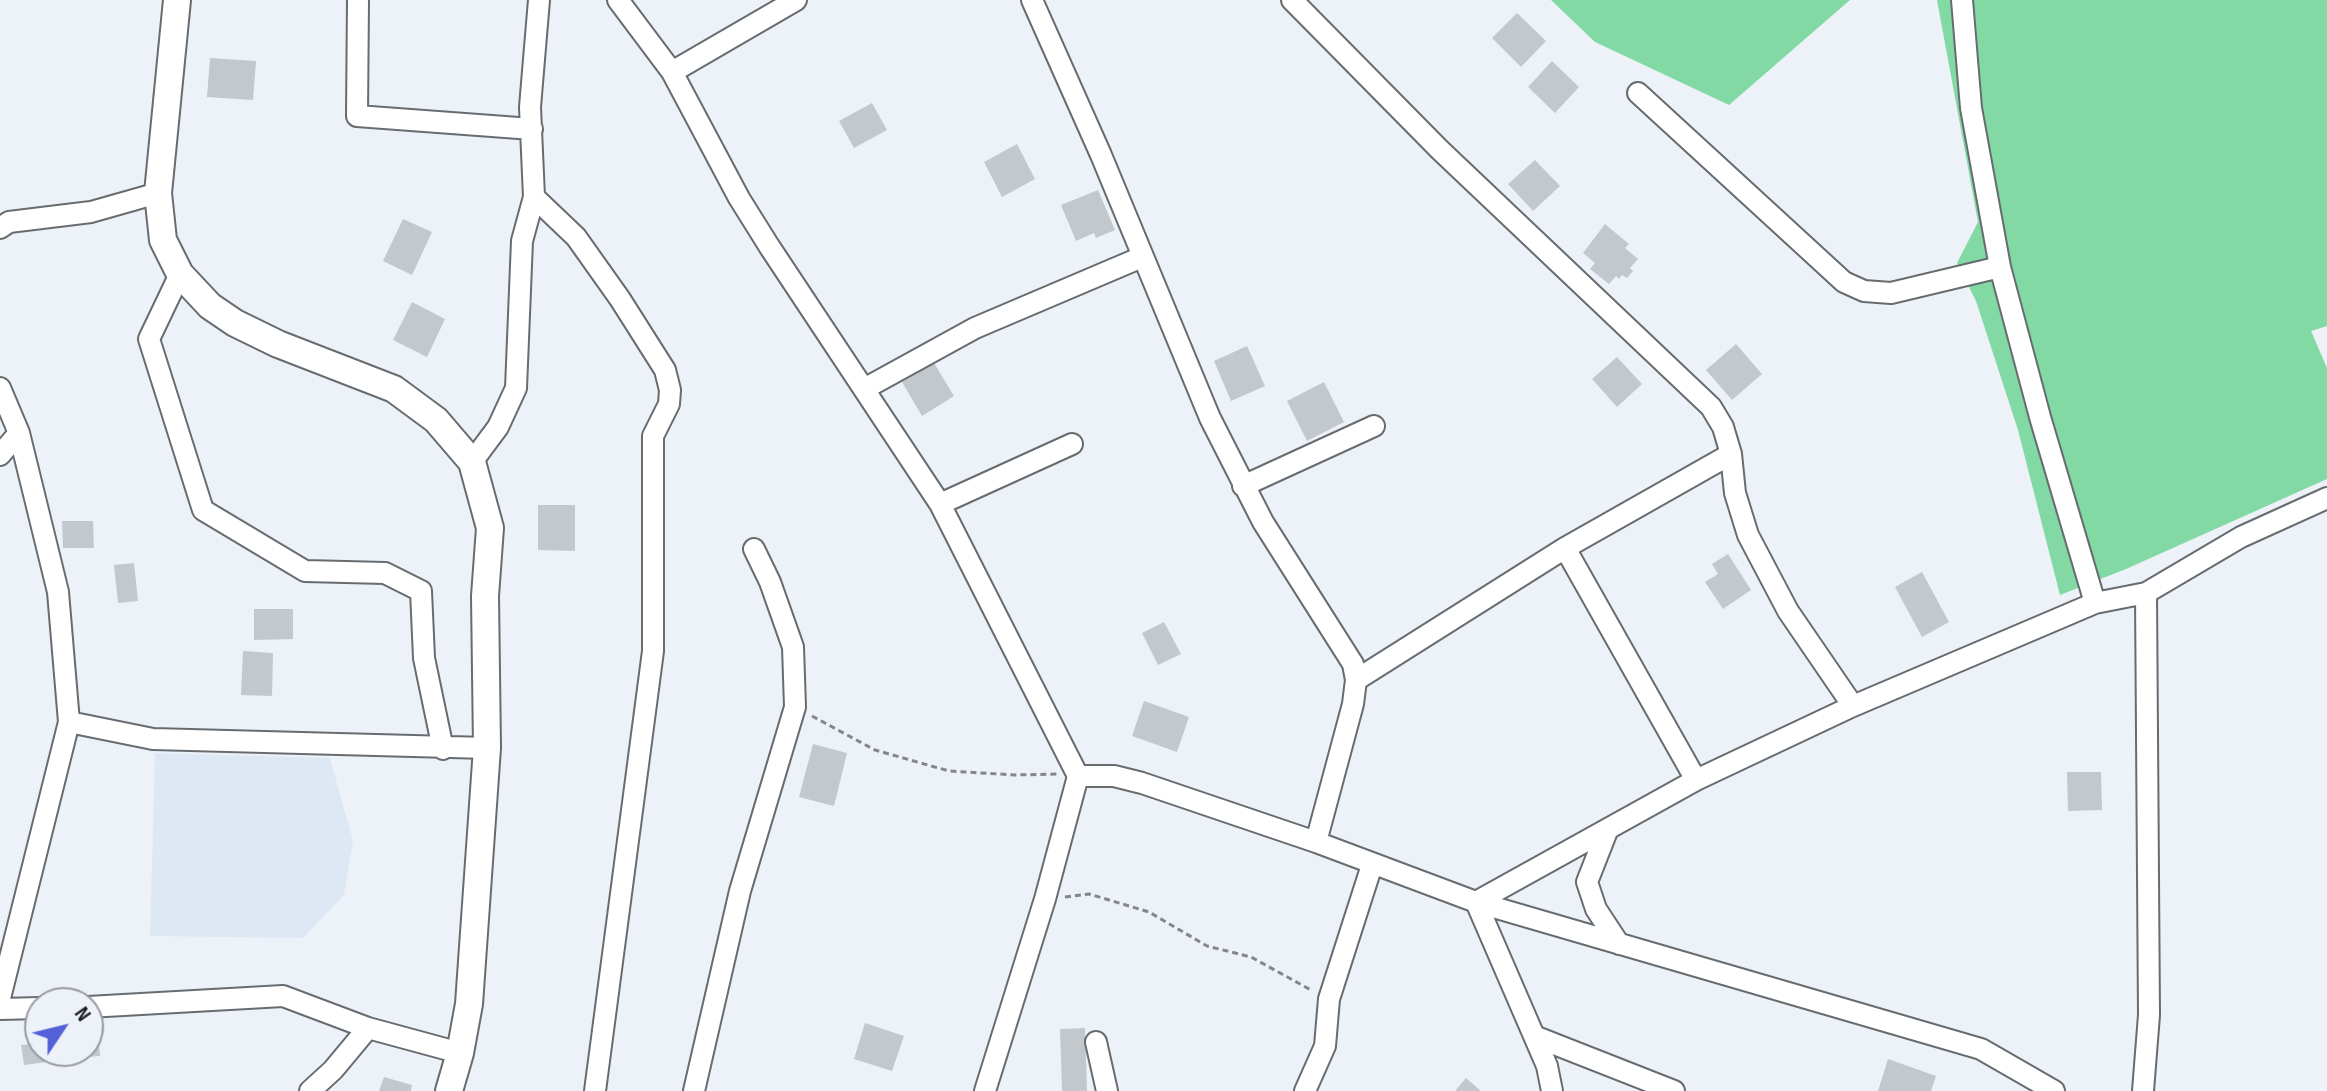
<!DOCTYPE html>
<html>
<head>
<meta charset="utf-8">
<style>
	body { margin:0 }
	#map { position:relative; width:2327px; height:1091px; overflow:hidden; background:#edf2f8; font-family:"Sofia Sans Condensed",sans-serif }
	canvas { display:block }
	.north { position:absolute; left:24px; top:987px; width:80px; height:80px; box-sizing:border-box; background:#edf2f8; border:2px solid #989ca0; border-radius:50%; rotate:55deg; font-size:22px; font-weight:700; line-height:32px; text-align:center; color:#191b1c }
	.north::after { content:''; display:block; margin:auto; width:28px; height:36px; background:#5561d8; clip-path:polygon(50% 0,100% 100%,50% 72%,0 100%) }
</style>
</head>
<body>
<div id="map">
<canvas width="2327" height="1091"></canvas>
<div class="north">N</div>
</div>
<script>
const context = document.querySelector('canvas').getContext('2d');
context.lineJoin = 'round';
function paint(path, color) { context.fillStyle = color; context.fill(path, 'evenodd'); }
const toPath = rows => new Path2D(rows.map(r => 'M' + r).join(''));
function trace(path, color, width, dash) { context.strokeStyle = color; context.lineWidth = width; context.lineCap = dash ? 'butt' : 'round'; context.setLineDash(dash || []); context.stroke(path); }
paint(toPath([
	[155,753,330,758,353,841,344,895,303,938,150,936]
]), '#dee8f4');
paint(toPath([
	[1551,0,1850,0,1729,105,1595,42],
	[1937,0,2327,0,2327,326,2311,331,2327,368,2327,479,2126,569,2060,595,2018,430,1976,301,1957,263,1978,222]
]), '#82d9a3');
paint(toPath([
	[1517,13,1546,41,1521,67,1492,38],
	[210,58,256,61,253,100,207,97],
	[1552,61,1579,87,1555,113,1528,87],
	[872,103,887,130,854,148,839,121],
	[1017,144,1035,179,1002,197,984,162],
	[1535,160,1560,186,1533,211,1508,184],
	[1098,190,1115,230,1096,238,1094,233,1076,241,1061,205],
	[403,219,432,232,412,275,383,261],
	[1605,224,1629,244,1625,248,1638,259,1630,268,1633,271,1627,278,1622,275,1619,279,1616,276,1609,284,1590,269,1595,263,1583,253],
	[412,302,445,319,427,357,393,340],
	[1736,344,1762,374,1732,400,1706,370],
	[1247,346,1265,386,1231,401,1214,361],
	[1617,357,1642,384,1617,407,1592,379],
	[934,363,954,396,922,416,902,382],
	[1324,382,1344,422,1307,441,1287,401],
	[538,505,575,505,575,551,538,550],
	[62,521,93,521,94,548,63,548],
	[1728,554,1751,590,1723,609,1705,582,1718,574,1712,564],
	[134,563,138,601,118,603,114,565],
	[1922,572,1949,622,1922,637,1895,587],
	[254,609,293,609,293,639,254,640],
	[1164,622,1181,654,1158,665,1142,633],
	[243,651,273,653,272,696,241,695],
	[1144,701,1189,717,1177,752,1132,736],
	[813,744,847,753,834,806,799,797],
	[2067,772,2101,772,2102,810,2068,811],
	[865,1023,904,1036,892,1071,854,1059],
	[1085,1028,1087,1091,1062,1091,1060,1029],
	[88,1034,98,1034,100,1056,74,1058,74,1051,88,1051],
	[40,1043,40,1051,45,1051,47,1062,24,1065,21,1045],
	[1888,1059,1936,1076,1931,1091,1878,1091],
	[384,1077,412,1085,411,1091,379,1091],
	[1466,1078,1481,1091,1455,1091]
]), '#c3c8cd');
const minor = toPath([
	[358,0,357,116,532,129],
	[618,0,672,72,739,198,769,246,940,504,1078,776,1045,899,985,1091],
	[1032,0,1101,155,1210,418,1263,522,1353,664,1356,680,1353,704,1316,842],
	[1292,0,1440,150,1711,407,1723,427,1731,454,1735,493,1748,535,1788,611,1853,706],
	[1962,0,1971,108,2000,267,2040,417,2095,603],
	[672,72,796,0],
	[1638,93,1844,282,1864,291,1891,293,2000,267],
	[534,197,576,237,620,299,665,370,670,390,669,404,653,436,653,651,595,1091],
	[0,228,9,222,91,212,158,193],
	[180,274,149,339,203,510,305,571,385,573,421,591,424,658,443,749],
	[0,388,19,433,58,592,69,722,0,998],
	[864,389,975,328,1142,257],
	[0,455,19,433],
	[472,462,498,427,516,388,522,241,534,197,530,107,539,0],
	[1243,486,1374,426],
	[940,504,1072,444],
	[1565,548,1696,780],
	[1356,680,1565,548,1731,454],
	[69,722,153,739,487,748],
	[1078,776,1114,776,1142,783,1316,842,1476,902,1981,1049,2054,1091],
	[1607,831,1587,882,1596,909,1619,944],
	[1476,902,1696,780,1853,706,2095,603,2146,593,2241,537,2327,498],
	[1476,902,1547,1066,1552,1091],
	[88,1007,283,996,368,1028],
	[0,1009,40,1008],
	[1534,1036,1674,1091],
	[1096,1042,1107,1091],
	[310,1091,333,1070,368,1028,460,1053],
	[694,1091,740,891,795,707,793,647,770,582,754,549],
	[1305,1091,1325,1046,1329,999,1372,865],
	[2143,1091,2149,1015,2146,593]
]);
const major = toPath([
	[177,0,158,193,163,240,180,274,210,306,235,323,278,344,394,389,436,420,472,462,490,528,485,596,487,748,469,1004,460,1053,449,1091]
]);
trace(minor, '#676c70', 24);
trace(major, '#676c70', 30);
trace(toPath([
	[812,716,875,750,949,771,1015,775,1057,774],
	[1065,897,1089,894,1149,912,1207,946,1251,957,1311,990]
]), '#83878a', 3, [6, 4]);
trace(minor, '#fff', 20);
trace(major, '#fff', 26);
</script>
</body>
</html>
